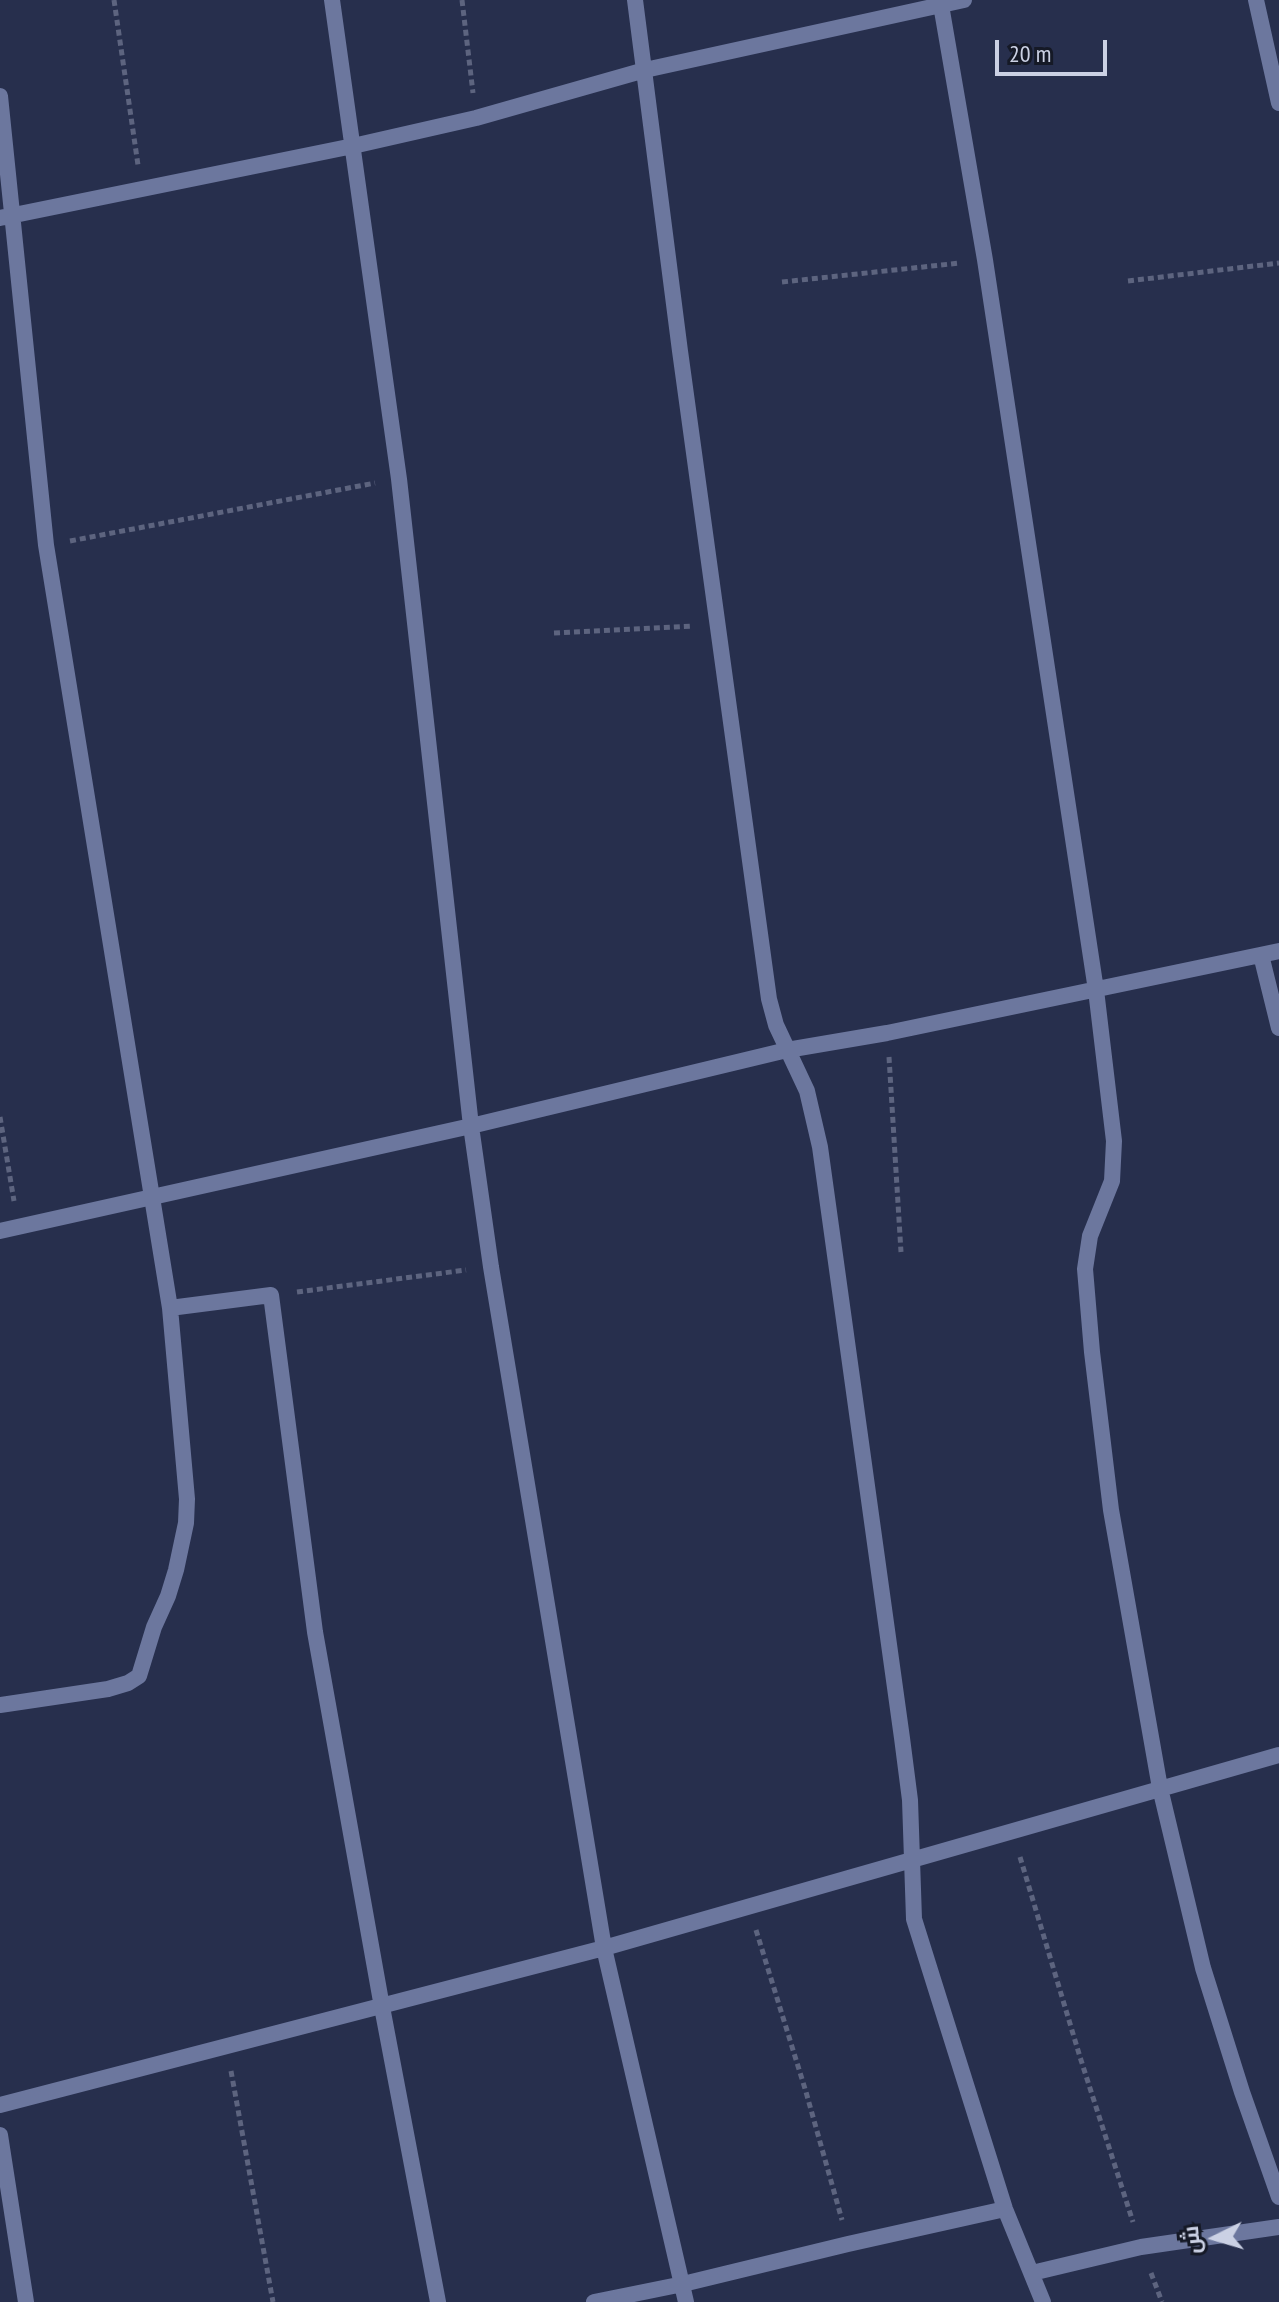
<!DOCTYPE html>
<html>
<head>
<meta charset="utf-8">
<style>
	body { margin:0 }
	#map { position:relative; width:1279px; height:2302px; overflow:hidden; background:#272f4d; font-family:"PT Sans Narrow",Cairo,sans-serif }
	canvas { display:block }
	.north { position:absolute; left:1175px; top:2198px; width:80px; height:80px; -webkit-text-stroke:6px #151926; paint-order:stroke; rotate:265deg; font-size:22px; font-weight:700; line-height:32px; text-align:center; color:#cbd1e4 }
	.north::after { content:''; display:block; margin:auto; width:28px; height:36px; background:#cbd1e4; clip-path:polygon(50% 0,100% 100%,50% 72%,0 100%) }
	.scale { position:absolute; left:995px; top:40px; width:112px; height:36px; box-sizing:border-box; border:4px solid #cbd1e4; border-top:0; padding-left:10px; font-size:24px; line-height:28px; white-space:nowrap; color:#cbd1e4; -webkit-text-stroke:6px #151926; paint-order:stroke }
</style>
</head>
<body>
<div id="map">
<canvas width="1279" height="2302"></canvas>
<div class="north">ش</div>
<div class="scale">20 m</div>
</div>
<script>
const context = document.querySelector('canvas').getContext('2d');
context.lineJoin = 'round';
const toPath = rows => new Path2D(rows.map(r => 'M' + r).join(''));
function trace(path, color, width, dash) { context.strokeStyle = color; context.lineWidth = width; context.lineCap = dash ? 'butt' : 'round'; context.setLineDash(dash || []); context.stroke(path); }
trace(toPath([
	[114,0,138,165],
	[462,0,473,93],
	[1128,281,1279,263],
	[782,282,960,263],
	[70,541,375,483],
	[554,633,693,626],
	[889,1057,901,1252],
	[0,1117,14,1201],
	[297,1292,466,1270],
	[1020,1857,1080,2057,1133,2222],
	[756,1930,806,2092,842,2220],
	[231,2071,273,2302],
	[1151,2273,1162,2302]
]), '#5d647f', 5, [6, 4]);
trace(toPath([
	[332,0,399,479,471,1126,491,1267,604,1948,686,2302],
	[635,0,680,351,769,999,776,1025,807,1091,820,1147,902,1738,910,1800,914,1919,1005,2209,1043,2302],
	[1256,0,1279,103],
	[941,5,985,260,1096,990,1114,1141,1112,1181,1090,1236,1085,1269,1092,1352,1111,1510,1160,1788,1203,1968,1242,2092,1279,2197],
	[0,96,46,545,170,1308,187,1499,186,1523,176,1570,168,1596,154,1627,139,1676,128,1683,108,1689,0,1705],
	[0,218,353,146,476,118,645,70,964,0],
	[1261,955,1279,1028],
	[0,1231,471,1126,787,1050,887,1033,1279,951],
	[170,1308,271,1295,315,1632,382,2007,438,2302],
	[0,2105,604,1948,1279,1755],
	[0,2135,26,2302],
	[1032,2273,1141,2247,1279,2227],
	[594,2302,683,2284,848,2244,1005,2209]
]), '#6c779e', 16);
</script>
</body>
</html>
